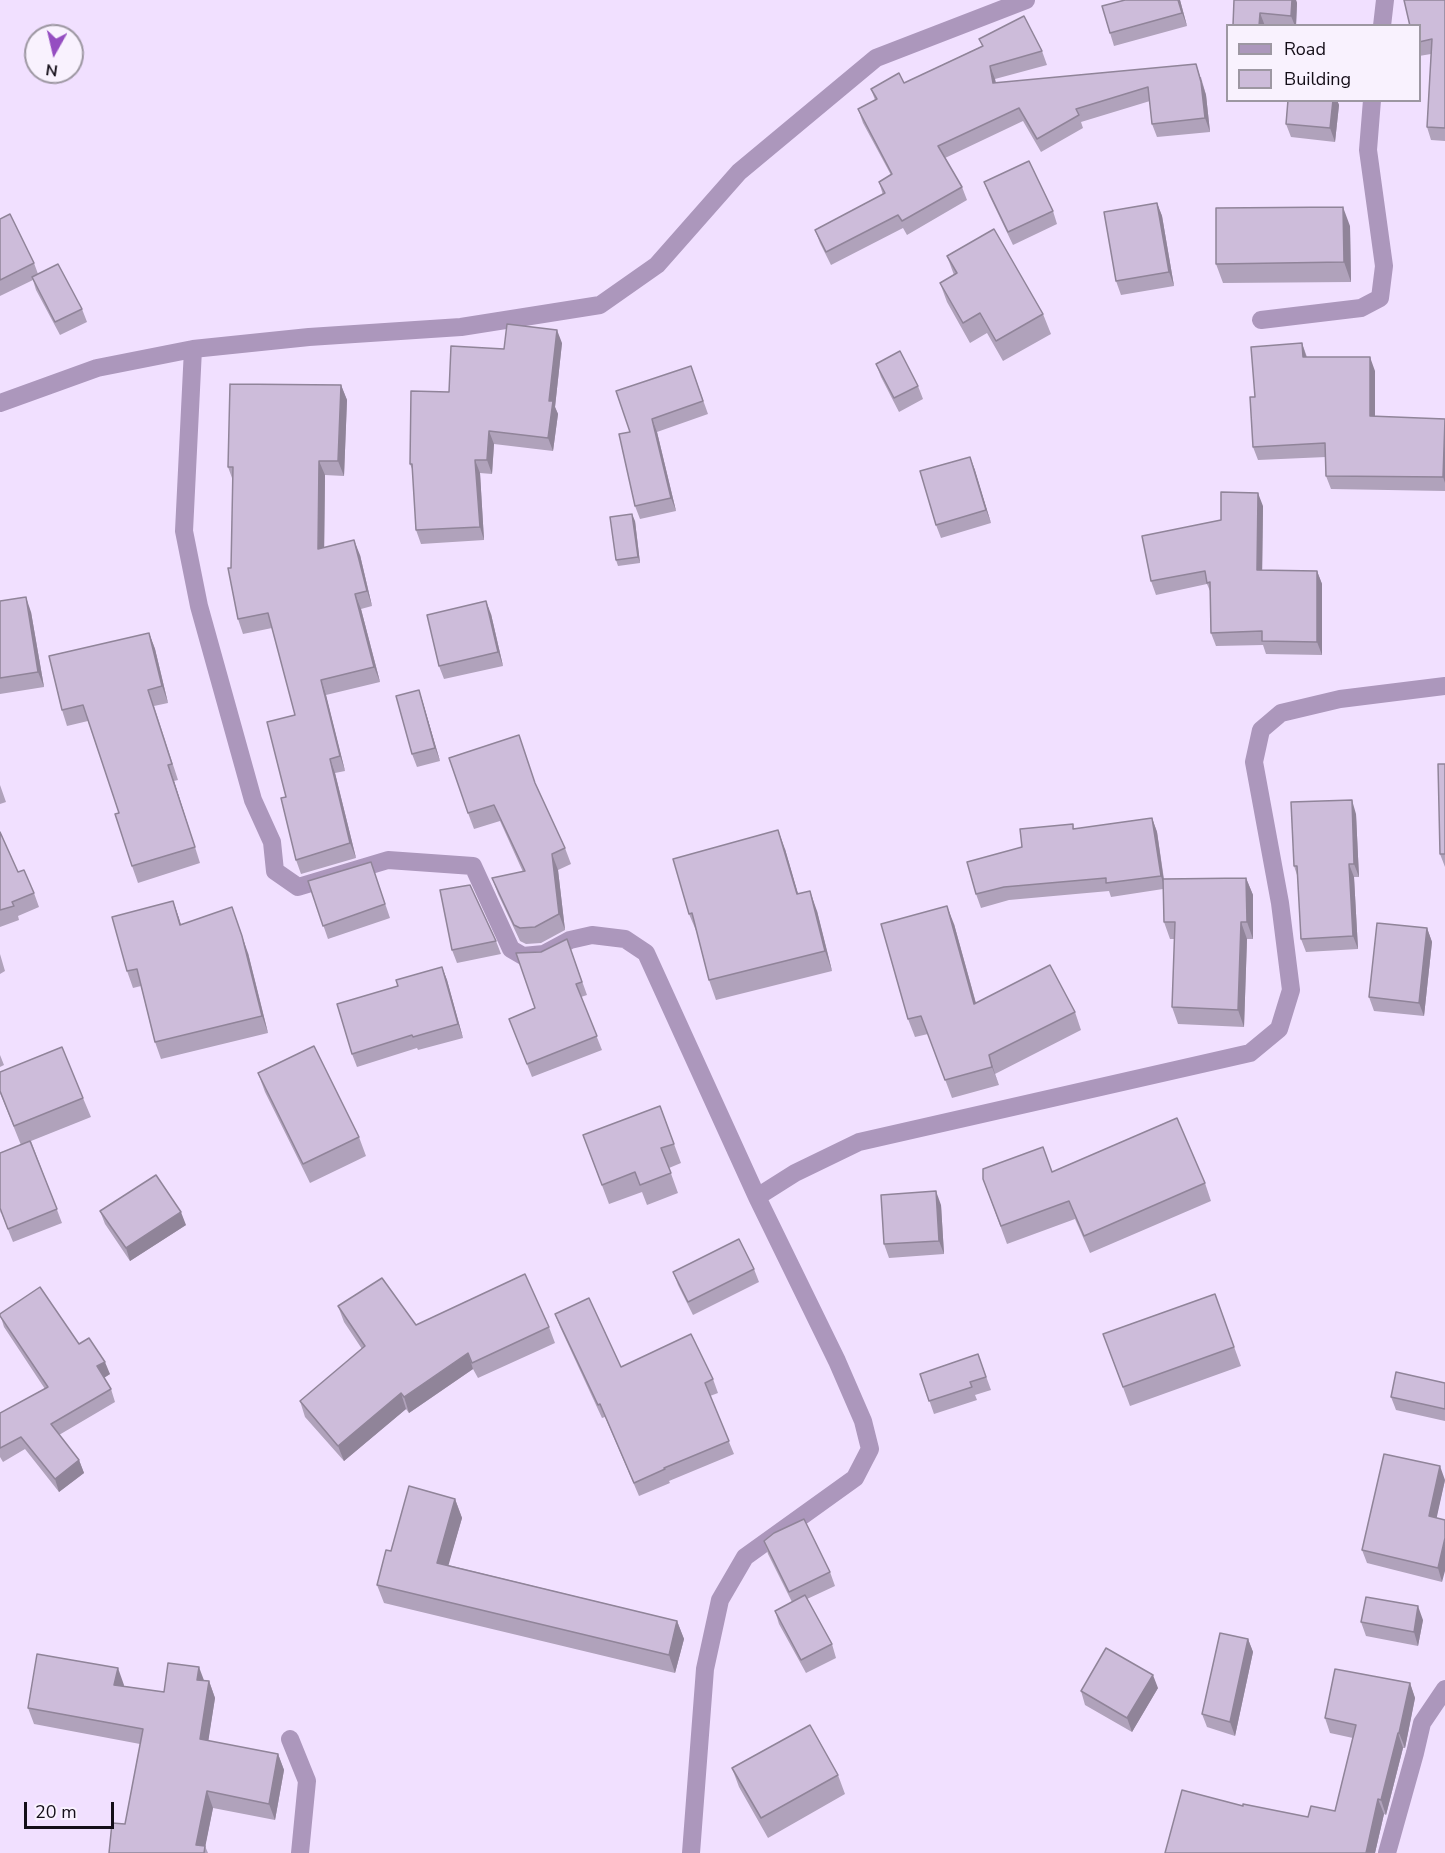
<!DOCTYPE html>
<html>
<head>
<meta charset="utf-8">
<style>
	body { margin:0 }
	#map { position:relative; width:1445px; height:1853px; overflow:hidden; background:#f1e0ff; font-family:"Nunito Sans",sans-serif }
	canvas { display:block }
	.legend { position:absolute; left:1226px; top:24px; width:195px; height:78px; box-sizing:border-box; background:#f9f2fe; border:2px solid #9d97a2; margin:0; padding:8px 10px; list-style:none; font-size:18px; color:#140e18 }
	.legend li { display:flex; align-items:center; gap:12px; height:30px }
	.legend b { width:30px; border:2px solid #9d97a2 }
	.north { position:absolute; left:24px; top:24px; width:60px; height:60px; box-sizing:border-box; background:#f9f2fe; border:2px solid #9d97a2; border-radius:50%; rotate:188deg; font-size:16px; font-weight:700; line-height:24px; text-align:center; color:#140e18 }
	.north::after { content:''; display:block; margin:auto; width:21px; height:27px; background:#954ec1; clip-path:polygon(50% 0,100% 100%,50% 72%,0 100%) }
	.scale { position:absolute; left:24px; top:1802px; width:90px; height:27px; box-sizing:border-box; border:3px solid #140e18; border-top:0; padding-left:8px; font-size:18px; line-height:21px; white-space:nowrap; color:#140e18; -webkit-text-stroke:4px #f9f2fe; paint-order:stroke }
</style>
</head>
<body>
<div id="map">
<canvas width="1445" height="1853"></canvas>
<ul class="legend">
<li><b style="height:8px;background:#ac97bc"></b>Road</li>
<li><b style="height:16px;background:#cdbcda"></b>Building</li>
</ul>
<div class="north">N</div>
<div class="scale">20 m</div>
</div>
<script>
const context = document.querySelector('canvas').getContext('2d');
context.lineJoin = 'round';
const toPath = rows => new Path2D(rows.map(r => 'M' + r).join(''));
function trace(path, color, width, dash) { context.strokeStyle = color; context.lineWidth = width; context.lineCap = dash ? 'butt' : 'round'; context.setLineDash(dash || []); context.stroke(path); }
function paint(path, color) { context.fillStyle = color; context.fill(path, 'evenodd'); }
trace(toPath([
	[1382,26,1385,0],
	[1261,320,1361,308,1380,298,1384,266,1368,150,1372,100],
	[193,349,184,531,199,606,253,800,272,842,275,871,298,887,388,860,473,866,511,949,523,956,544,954,570,940,592,935,625,939,646,953,757,1197,837,1361,863,1421,870,1449,855,1478,745,1557,720,1600,705,1669,691,1853],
	[0,403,97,368,193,349,309,337,461,327,600,305,657,265,739,172,876,58,1026,0],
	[757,1197,795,1173,859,1142,1250,1053,1279,1029,1291,990,1280,903,1254,762,1261,730,1281,713,1340,699,1445,686],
	[290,1739,307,1781,300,1853],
	[1387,1853,1415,1753,1422,1723,1445,1689]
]), '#ac97bc', 18);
paint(toPath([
	[1125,0,1180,0,1187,26,1114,46,1110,33],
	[1234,0,1296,0,1297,3,1296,26,1233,26],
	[1445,0,1445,141,1431,140,1427,127,1431,54,1419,56,1419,26],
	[979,39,1042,51,1047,65,995,79,996,83,1201,77,1206,95,1210,132,1157,137,1152,124,1150,101,1081,122,1083,128,1041,152,1023,121,945,158,962,187,967,200,907,235,903,228,831,265,820,243,815,230,883,195,879,182,891,175,863,123,858,109,875,100,871,89,904,83,982,46],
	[1288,100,1337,100,1339,105,1335,142,1291,137,1286,124],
	[984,182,1053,211,1057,224,1013,245,989,195],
	[1157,203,1162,216,1174,286,1121,295,1116,281],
	[0,219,34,263,38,274,82,309,87,322,60,335,36,290,33,280,0,296],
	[1350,226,1351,282,1223,283,1216,264],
	[947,256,1043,314,1051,334,1003,361,987,333,970,343,947,302,940,283,954,275],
	[562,343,555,407,558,414,553,451,494,444,492,474,480,473,484,540,421,544,416,530,413,471,410,464,449,392,504,349],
	[1302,343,1307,357,1375,371,1375,416,1445,420,1445,491,1331,489,1326,476,1326,457,1258,460,1253,447,1255,397],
	[876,364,918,386,923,399,899,412,881,377],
	[691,366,708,414,657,432,676,511,640,519,635,506,630,432],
	[341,385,347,400,344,476,325,475,324,547,360,555,372,606,361,609,380,682,326,695,345,771,335,773,356,858,301,874,296,860,286,797,295,715,272,628,243,634,238,619,232,478,228,467],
	[970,457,991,523,941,538,936,525],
	[1263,506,1262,570,1317,571,1322,584,1322,655,1266,654,1263,645,1216,646,1211,633,1210,591,1207,584,1156,595,1151,581,1221,520],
	[635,521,640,563,618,566,616,560],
	[0,601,31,612,44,687,0,694],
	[491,614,503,666,444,679,439,666],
	[149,633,155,649,168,703,154,706,178,780,174,781,200,863,138,883,132,866,119,813,88,721,67,726,62,710],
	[419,690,423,703,440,761,417,767,412,754],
	[1445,764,1445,867,1440,854],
	[0,785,6,802,0,804],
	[537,787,565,848,571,864,558,870,565,930,541,943,526,944,520,941,498,894,492,878,523,872,500,821,474,829,468,813],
	[1356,814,1359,877,1354,877,1358,949,1306,952,1301,939,1298,878,1294,866],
	[1152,818,1157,832,1164,879,1246,878,1253,895,1253,939,1247,939,1244,1027,1178,1024,1172,1007,1175,939,1170,939,1164,922,1163,889,1111,897,1109,891,1009,900,981,908,976,894,1022,847,1073,824,1074,829],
	[0,832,18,872,34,893,39,907,18,916,19,920,0,927],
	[785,849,798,894,817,911,832,971,716,1000,709,980,697,933,689,914],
	[371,862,390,918,328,939,308,881],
	[173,901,181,925,248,953,268,1033,161,1059,155,1042,141,986,133,988,127,971],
	[954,924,976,1003,1075,1012,1081,1030,995,1074,999,1085,952,1098,928,1034,915,1037,908,1019],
	[1427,928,1432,942,1424,1016,1374,1011,1369,997],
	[567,939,587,995,581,997,602,1050,532,1077,509,1019,535,1008,541,952],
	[496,941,501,954,457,963,452,950],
	[0,954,5,971,0,974],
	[442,967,447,980,463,1038,418,1050,417,1048,357,1067,352,1054,398,986],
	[0,1055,4,1065,0,1067],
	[0,1072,83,1098,91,1117,31,1141,62,1223,13,1242,1,1212,0,1213,21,1145,0,1093],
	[258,1073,359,1137,366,1156,310,1183,265,1092],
	[660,1106,681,1163,669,1168,678,1193,647,1205,642,1192,609,1204,583,1135],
	[1052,1172,1205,1183,1211,1201,1090,1253,1075,1219,1007,1244,983,1179],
	[941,1205,944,1254,889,1258,884,1244],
	[100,1211,186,1225,130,1261,105,1224],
	[754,1269,759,1282,693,1315,678,1285,673,1272],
	[1215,1294,1241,1366,1130,1406,1103,1334],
	[338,1306,416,1325,549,1327,555,1343,478,1378,473,1369,409,1413,406,1409,344,1461,305,1417,300,1401,362,1349,344,1322],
	[0,1314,79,1344,110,1374,104,1378,111,1389,115,1402,59,1435,79,1460,84,1473,59,1492,25,1449,3,1462,0,1457,0,1413,45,1389,4,1327],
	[555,1314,621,1367,713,1379,718,1393,710,1396,734,1454,669,1481,670,1483,639,1496,605,1417,602,1418,560,1327],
	[978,1354,991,1390,975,1395,977,1400,934,1414,920,1374],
	[1445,1383,1445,1421,1396,1410,1391,1397],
	[1445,1480,1436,1518,1442,1582,1367,1563,1362,1550],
	[455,1499,462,1518,448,1565,677,1621,684,1639,675,1673,384,1603,377,1585,391,1551],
	[764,1541,830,1572,835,1586,807,1599,832,1644,836,1658,806,1673,779,1624,775,1611,792,1602,768,1554],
	[1423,1620,1418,1646,1366,1636,1361,1622],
	[1248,1639,1253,1652,1235,1736,1207,1727,1202,1714],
	[204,1681,209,1681,215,1698,208,1741,278,1754,284,1770,275,1820,213,1808,205,1846,208,1853,109,1853,125,1824,140,1744,34,1724,28,1708,124,1685,123,1686,164,1692],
	[1410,1683,1415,1698,1405,1748,1403,1748,1386,1815,1384,1814,1375,1853,1243,1806,1308,1817,1335,1811,1353,1738,1330,1733,1325,1718],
	[1158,1688,1132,1732,1085,1705,1081,1691],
	[732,1768,838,1775,845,1794,768,1838,739,1787]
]), '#b0a2bb');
paint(toPath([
	[1178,0,1180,0,1187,26,1182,13],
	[1292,0,1296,0,1297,3,1296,26,1295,26,1291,16],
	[1260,13,1265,26,1259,26],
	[1196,64,1206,95,1210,132,1205,118],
	[990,66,995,79,998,96,993,83],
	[1333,100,1337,100,1339,105,1335,142,1330,128],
	[1157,203,1162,216,1174,286,1169,272],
	[1343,207,1350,226,1351,282,1344,262],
	[557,330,562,343,555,407,558,414,553,451,548,438,549,401],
	[1302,343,1306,356,1308,371,1303,357],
	[1370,357,1375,371,1375,429,1370,416],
	[341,385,347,400,344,476,338,461],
	[652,419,657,432,676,511,671,498],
	[1445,420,1445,483,1443,477],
	[489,431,494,444,492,474,487,460],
	[970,457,975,470,991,523,986,510],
	[475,460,480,473,484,540,480,527],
	[319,461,325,475,324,563,318,549],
	[1258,493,1263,506,1262,583,1257,570],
	[632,514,635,521,640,563,638,557],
	[354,540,360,555,372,606,367,591],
	[1317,571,1322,584,1322,655,1317,642],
	[355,594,361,609,380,682,374,667],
	[26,597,31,612,44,687,38,672],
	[486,601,491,614,503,666,498,652],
	[149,633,155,649,168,703,162,686],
	[321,680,326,695,345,771,340,756],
	[419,690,423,703,440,761,435,748],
	[330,759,335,773,356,858,350,843],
	[168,765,174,781,200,863,195,847],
	[1352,800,1356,814,1359,877,1354,864],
	[1152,818,1157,832,1165,889,1161,876],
	[778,830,785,849,804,914,797,894],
	[552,854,558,870,565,930,559,914],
	[1349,864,1354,877,1358,949,1353,936],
	[1246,878,1253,895,1253,939,1247,922],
	[810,891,817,911,832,971,825,951],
	[173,901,179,918,186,942,180,925],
	[947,906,954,924,981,1022,974,1004],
	[232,907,248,953,268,1033,262,1016],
	[1241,922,1247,939,1244,1027,1238,1010],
	[1427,928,1432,942,1424,1016,1419,1003],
	[442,967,447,980,463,1038,458,1024],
	[989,1055,995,1074,999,1085,992,1067],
	[936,1191,941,1205,944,1254,939,1241],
	[181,1212,186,1225,130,1261,126,1248],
	[468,1353,473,1369,409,1413,404,1397],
	[105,1362,110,1374,102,1379,97,1366],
	[401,1393,406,1409,344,1461,338,1446],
	[79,1460,84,1473,59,1492,55,1479],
	[1440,1466,1445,1480,1434,1530,1429,1516],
	[455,1499,462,1518,444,1581,437,1563],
	[1445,1538,1445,1571,1442,1582,1438,1568],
	[1418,1606,1423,1620,1418,1646,1414,1632],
	[677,1621,684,1639,675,1673,669,1655],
	[1248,1639,1253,1652,1235,1736,1230,1722],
	[199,1667,205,1683,197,1680],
	[118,1668,124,1685,120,1701,114,1685],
	[1153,1675,1158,1688,1132,1732,1127,1718],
	[209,1681,215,1698,206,1756,200,1739],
	[1410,1683,1415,1698,1405,1748,1399,1733],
	[1398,1733,1403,1748,1386,1815,1381,1800],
	[278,1754,284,1770,275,1820,269,1804],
	[207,1791,213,1808,204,1853,196,1845],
	[1378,1799,1384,1814,1375,1853,1366,1853]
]), '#908499');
const building = toPath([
	[1125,0,1178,0,1182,13,1110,33,1102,6,1125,0],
	[1234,0,1292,0,1291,16,1260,13,1259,26,1233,25,1234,0],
	[1404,0,1445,0,1445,128,1427,127,1432,39,1419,42,1419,26,1410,26,1404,0],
	[1024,16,1042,51,990,66,993,83,1196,64,1201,82,1205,118,1152,124,1148,87,1076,109,1079,115,1037,139,1019,108,938,146,962,187,902,221,898,215,826,252,815,230,885,193,879,182,892,174,858,109,877,99,871,89,899,73,904,83,983,46,979,39,1024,16],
	[1288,100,1333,100,1330,128,1286,124,1288,100],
	[1029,161,1053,211,1008,232,984,182,1029,161],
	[1157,203,1169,272,1116,281,1104,212,1157,203],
	[1343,207,1344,262,1216,264,1216,208,1343,207],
	[10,214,34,263,0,280,0,219,10,214],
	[994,229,1043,314,996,341,980,313,963,323,940,283,957,273,947,256,994,229],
	[58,264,82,309,55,322,32,277,58,264],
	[507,324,557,330,549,401,553,401,548,438,489,431,487,460,475,460,480,527,416,530,412,464,410,464,411,391,449,392,451,346,504,349,507,324],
	[1302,343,1303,357,1370,357,1370,416,1445,419,1443,477,1326,476,1325,443,1253,447,1250,397,1255,397,1251,347,1302,343],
	[900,351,918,386,894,398,876,364,900,351],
	[691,366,703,401,652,419,671,498,635,506,619,434,630,432,616,391,691,366],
	[230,384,341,385,338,461,319,461,318,549,354,540,367,591,355,594,374,667,321,680,340,756,330,759,350,843,296,860,281,798,286,797,267,722,295,715,268,613,238,619,228,568,231,568,233,467,228,467,230,384],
	[970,457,986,510,936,525,920,471,970,457],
	[1221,492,1258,493,1257,570,1317,571,1317,642,1262,641,1262,631,1211,633,1210,582,1207,583,1205,571,1151,581,1142,536,1221,520,1221,492],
	[632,514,638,557,616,560,610,517,632,514],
	[26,597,38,672,0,678,0,601,26,597],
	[486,601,498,652,439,666,427,615,486,601],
	[149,633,162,686,148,690,172,764,168,765,195,847,132,866,115,814,119,813,83,705,62,710,49,656,149,633],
	[419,690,435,748,412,754,396,696,419,690],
	[519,735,535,783,565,848,552,854,559,914,535,927,520,928,514,925,492,878,525,871,494,805,468,813,449,758,519,735],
	[1438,764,1445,764,1445,854,1440,854,1438,764],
	[1352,800,1354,864,1349,864,1353,936,1301,939,1297,866,1294,866,1291,802,1352,800],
	[1152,818,1161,876,1106,883,1106,878,1004,887,976,894,967,862,1022,847,1020,829,1073,824,1073,829,1152,818],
	[778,830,797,894,810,891,825,951,709,980,692,913,689,914,673,859,778,830],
	[0,832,18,872,24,870,34,893,12,902,14,906,0,910,0,832],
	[371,862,385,904,323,926,308,881,371,862],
	[1246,878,1247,922,1241,922,1238,1010,1172,1007,1175,922,1164,922,1163,879,1246,878],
	[470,885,496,941,452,950,440,890,470,885],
	[173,901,180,925,232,907,242,936,262,1016,155,1042,137,969,127,971,112,917,173,901],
	[947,906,974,1004,1050,965,1075,1012,989,1055,992,1067,945,1080,921,1016,908,1019,881,924,947,906],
	[1377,923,1427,928,1419,1003,1369,997,1377,923],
	[567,939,582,982,576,984,597,1036,527,1064,509,1019,535,1008,516,953,541,952,567,939],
	[442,967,458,1024,413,1037,412,1035,352,1054,337,1004,398,986,396,980,442,967],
	[314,1046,359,1137,303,1164,258,1073,314,1046],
	[62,1047,83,1098,14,1126,0,1091,0,1072,62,1047],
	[660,1106,674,1144,661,1148,671,1173,640,1185,635,1172,602,1185,583,1135,660,1106],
	[1177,1118,1205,1183,1084,1236,1069,1201,1001,1226,983,1179,983,1169,1043,1147,1052,1172,1177,1118],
	[30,1141,57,1209,8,1229,0,1208,0,1153,30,1141],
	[156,1175,181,1212,126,1248,100,1211,156,1175],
	[936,1191,939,1241,884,1244,881,1195,936,1191],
	[739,1239,754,1269,688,1302,673,1272,739,1239],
	[525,1274,549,1327,472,1363,468,1353,404,1397,401,1393,338,1446,300,1401,365,1346,338,1306,382,1278,416,1325,525,1274],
	[40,1287,79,1344,89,1338,105,1362,97,1366,111,1389,51,1424,79,1460,55,1479,21,1437,0,1448,0,1413,48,1387,0,1316,0,1314,40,1287],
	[1215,1294,1234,1347,1123,1387,1103,1334,1215,1294],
	[589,1298,621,1367,691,1334,713,1379,705,1383,729,1441,664,1468,665,1469,634,1483,600,1404,598,1405,555,1314,589,1298],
	[978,1354,986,1377,970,1382,972,1387,929,1401,920,1374,978,1354],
	[1396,1372,1445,1383,1445,1409,1391,1397,1396,1372],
	[1384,1454,1440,1466,1429,1516,1445,1520,1445,1538,1438,1568,1362,1550,1384,1454],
	[409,1486,455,1499,437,1563,677,1621,669,1655,377,1585,386,1550,391,1551,409,1486],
	[804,1519,830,1572,789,1592,764,1541,774,1533,804,1519],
	[805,1595,832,1644,801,1660,775,1611,805,1595],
	[1366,1597,1418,1606,1414,1632,1361,1622,1366,1597],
	[1220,1633,1248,1639,1230,1722,1202,1714,1220,1633],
	[1106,1648,1153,1675,1127,1718,1081,1691,1106,1648],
	[37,1654,118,1668,114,1685,164,1692,168,1663,199,1667,197,1680,209,1681,200,1739,278,1754,269,1804,207,1791,196,1845,205,1846,204,1853,109,1853,112,1823,125,1824,143,1729,28,1708,37,1654],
	[1335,1669,1410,1683,1399,1733,1398,1733,1381,1800,1378,1799,1366,1853,1165,1853,1182,1790,1243,1806,1243,1804,1308,1817,1311,1806,1335,1811,1356,1725,1325,1718,1335,1669],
	[810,1725,838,1775,761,1818,732,1768,810,1725]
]);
paint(building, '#cdbcda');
trace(building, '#908499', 1.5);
</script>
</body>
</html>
